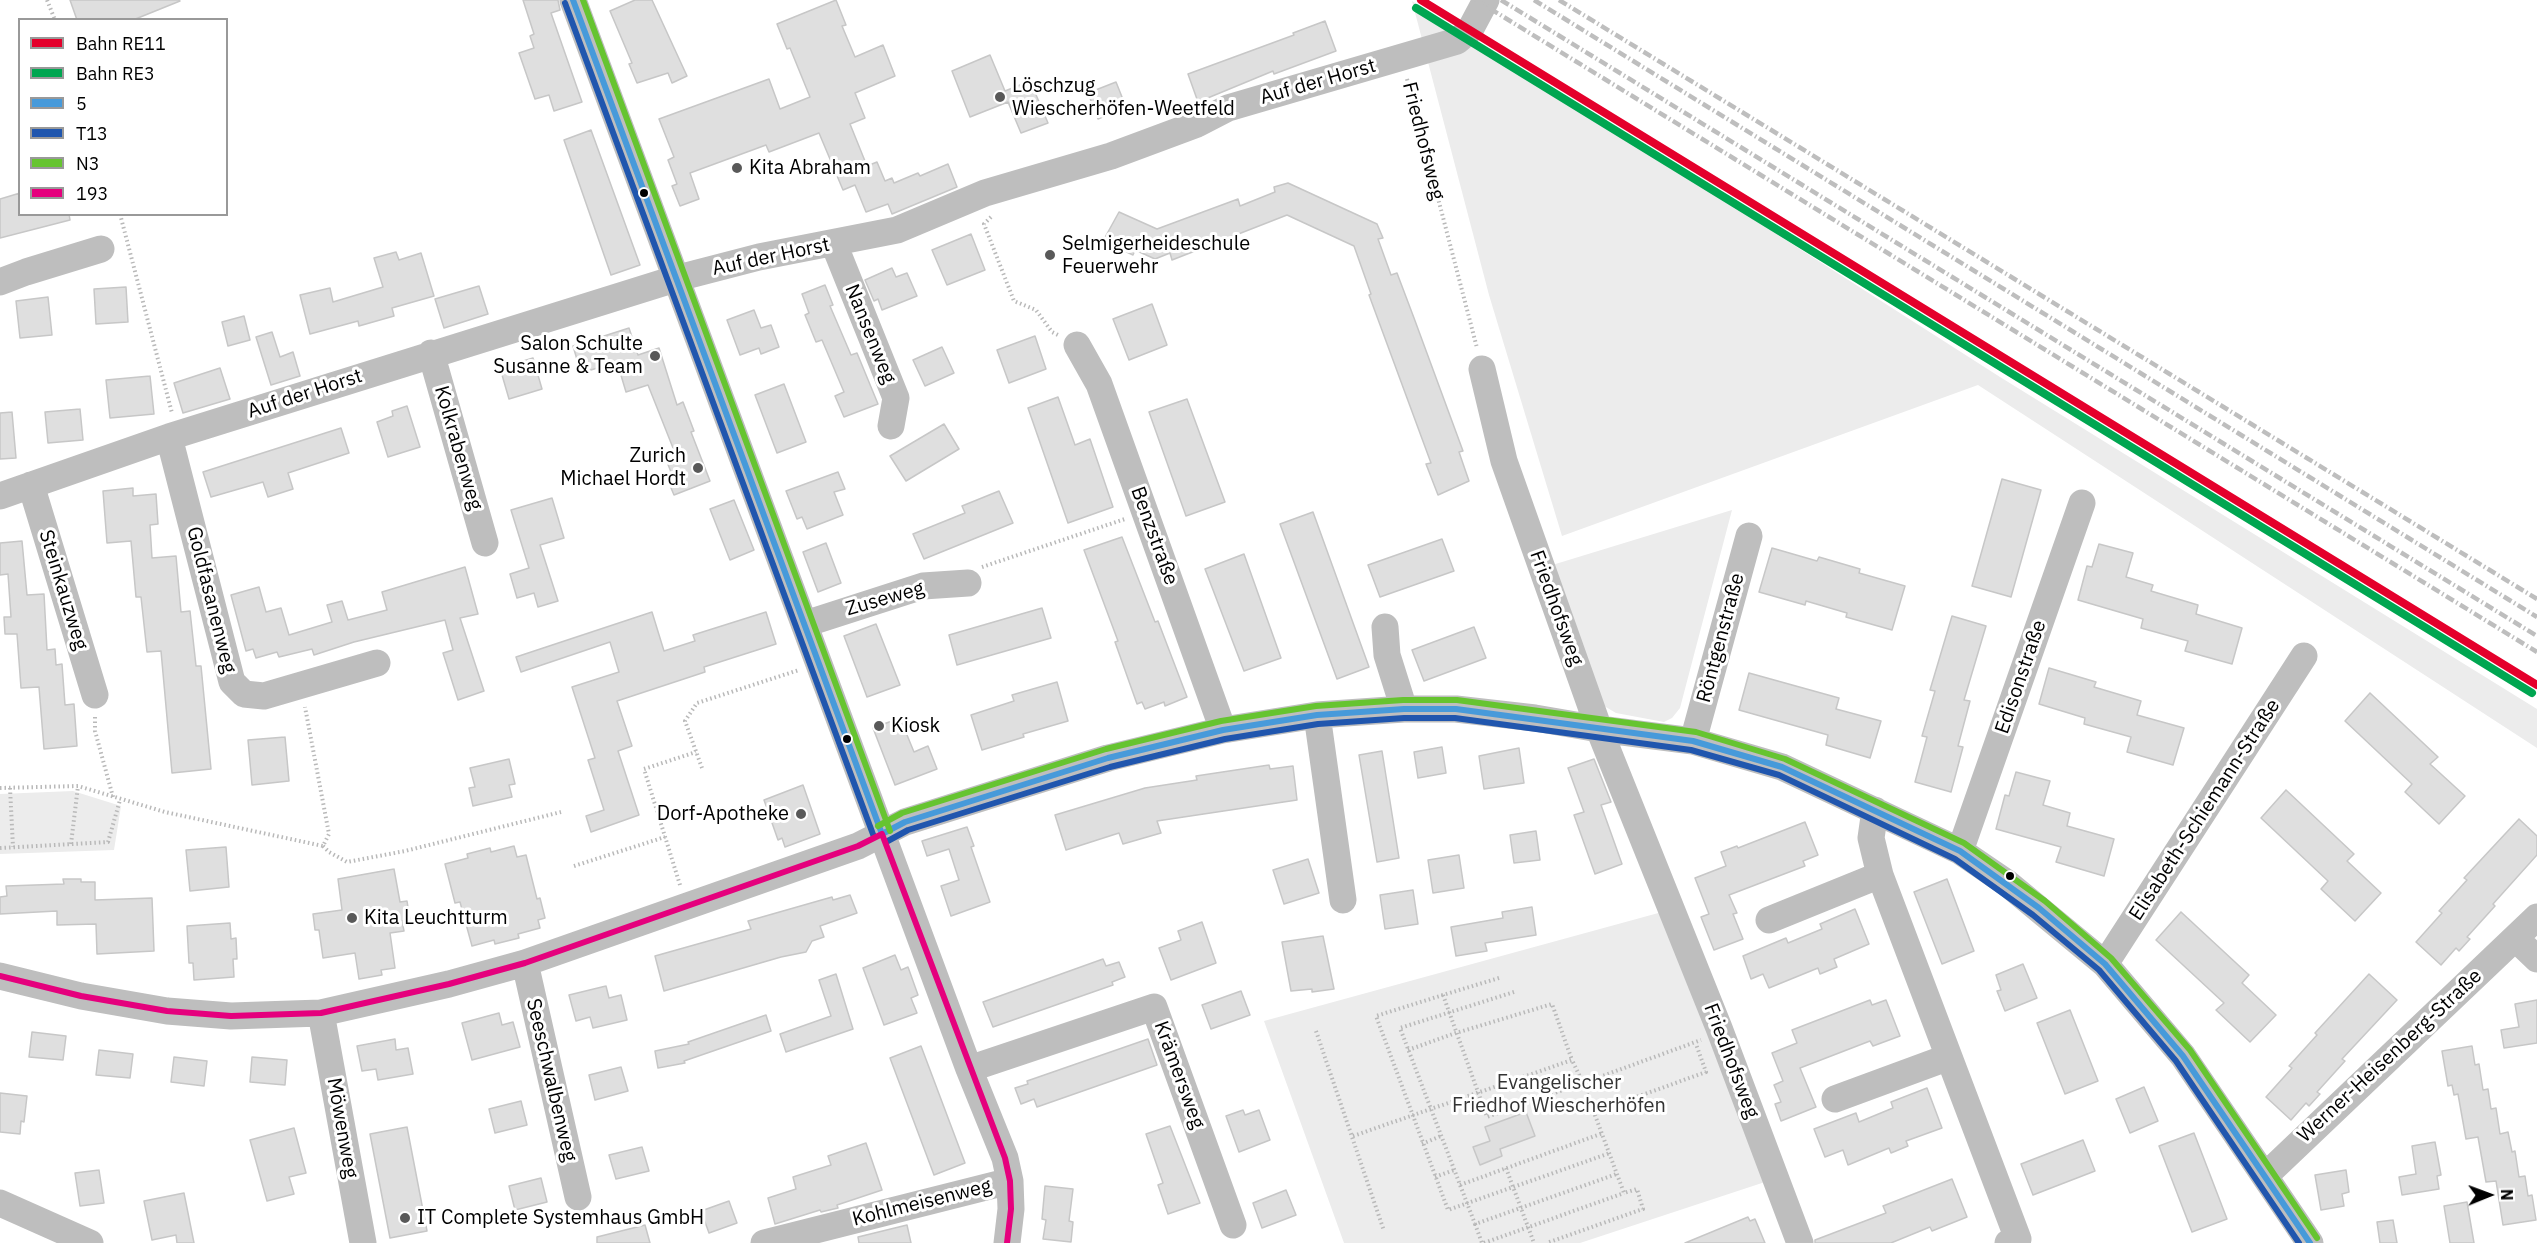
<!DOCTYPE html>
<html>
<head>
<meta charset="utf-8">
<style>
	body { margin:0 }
	#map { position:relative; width:2537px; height:1243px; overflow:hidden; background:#fff; font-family:"IBM Plex Sans",sans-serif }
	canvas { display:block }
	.legend { position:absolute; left:18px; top:18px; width:210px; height:198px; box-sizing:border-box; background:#fff; border:2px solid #999; margin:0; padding:8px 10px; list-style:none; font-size:18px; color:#000 }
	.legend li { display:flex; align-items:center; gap:12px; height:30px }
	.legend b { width:30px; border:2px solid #999 }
	.north { position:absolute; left:2459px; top:1165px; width:60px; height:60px; -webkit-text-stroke:4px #fff; paint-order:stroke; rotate:89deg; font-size:16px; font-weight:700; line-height:24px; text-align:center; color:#000 }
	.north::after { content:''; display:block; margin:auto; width:21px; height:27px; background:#000; clip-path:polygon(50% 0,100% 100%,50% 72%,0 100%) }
</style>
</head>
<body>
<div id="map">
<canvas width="2537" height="1243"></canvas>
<ul class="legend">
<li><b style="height:8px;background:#e4002b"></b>Bahn RE11</li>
<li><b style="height:8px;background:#00a651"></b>Bahn RE3</li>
<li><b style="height:8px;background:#479ada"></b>5</li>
<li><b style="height:8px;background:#2056ae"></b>T13</li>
<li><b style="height:8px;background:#66c430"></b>N3</li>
<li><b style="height:8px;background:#e5007d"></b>193</li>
</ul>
<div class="north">N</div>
</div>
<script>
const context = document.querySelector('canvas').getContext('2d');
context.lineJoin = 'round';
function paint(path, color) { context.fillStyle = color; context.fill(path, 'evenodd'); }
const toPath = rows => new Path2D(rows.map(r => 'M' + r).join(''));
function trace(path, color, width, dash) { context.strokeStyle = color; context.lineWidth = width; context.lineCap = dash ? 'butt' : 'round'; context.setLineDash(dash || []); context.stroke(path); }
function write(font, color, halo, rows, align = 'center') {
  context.font = font + ' "IBM Plex Sans",sans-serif'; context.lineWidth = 6; context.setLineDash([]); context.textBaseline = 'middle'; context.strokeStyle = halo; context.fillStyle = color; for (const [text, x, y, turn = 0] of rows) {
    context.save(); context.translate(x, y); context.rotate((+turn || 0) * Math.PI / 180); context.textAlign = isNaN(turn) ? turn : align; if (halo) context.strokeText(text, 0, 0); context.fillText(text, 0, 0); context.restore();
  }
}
paint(toPath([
	[1412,1,2000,377,2537,709,2537,748,1978,385,1562,536,1489,295],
	[1732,510,1680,708,1672,718,1664,722,1616,713,1599,703,1549,566],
	[73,791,121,806,114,850,0,854,0,794],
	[1662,912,1765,1182,1580,1243,1344,1243,1264,1021]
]), '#ececec');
const building = toPath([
	[70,0,179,0,180,1,133,20,77,20,70,0],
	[523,0,558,0,560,10,551,13,582,102,554,111,549,95,535,99,519,53,534,48,530,36,534,34,523,0],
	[635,0,652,0,687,76,672,83,668,73,637,83,629,64,632,63,610,11,635,0],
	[836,0,846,25,842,26,855,57,883,45,895,76,855,93,865,118,850,124,867,166,877,162,885,181,892,178,894,183,918,173,920,176,948,164,957,187,892,214,888,204,866,212,855,185,843,190,819,133,769,152,766,145,690,173,699,199,680,206,672,186,677,184,668,160,674,157,659,119,769,79,780,109,810,97,790,48,787,49,777,24,836,0],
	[1325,21,1336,51,1274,74,1273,71,1198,102,1188,74,1294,35,1293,33,1325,21],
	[990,55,1005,91,1025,83,1028,92,1034,90,1048,123,1021,133,1008,102,970,117,952,71,990,55],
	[1116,82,1126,107,1098,119,1088,93,1116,82],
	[591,130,640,265,611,275,564,140,591,130],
	[1288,183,1377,224,1383,238,1378,239,1391,275,1397,273,1414,318,1463,451,1459,452,1469,481,1438,495,1426,464,1431,463,1369,295,1371,294,1354,246,1287,215,1172,260,1170,253,1155,259,1135,250,1133,255,1103,241,1119,212,1157,229,1238,199,1240,206,1275,192,1274,187,1288,183],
	[20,193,20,214,69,214,70,220,0,238,0,199,20,193],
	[971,234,985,270,947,285,932,250,971,234],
	[396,252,399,260,421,253,434,296,392,308,394,316,359,326,358,321,310,334,300,295,330,288,333,302,383,287,374,258,396,252],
	[892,268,896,277,907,273,917,296,882,310,878,299,874,301,865,280,892,268],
	[825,285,833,305,830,306,851,355,857,353,878,404,844,417,835,396,844,392,822,340,816,342,805,315,809,313,802,294,825,285],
	[479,286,488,314,444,328,435,299,479,286],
	[126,287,128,322,96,324,94,289,126,287],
	[48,297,52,335,20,338,16,301,48,297],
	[1152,304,1167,345,1129,360,1113,319,1152,304],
	[754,310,761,328,771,325,779,347,761,354,759,348,740,355,727,320,754,310],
	[244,316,250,340,228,346,222,322,244,316],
	[629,328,638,355,659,348,677,405,683,402,694,431,691,432,710,481,674,495,665,474,671,472,667,462,677,458,648,385,626,392,617,362,581,373,573,346,629,328],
	[272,332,280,357,293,352,300,376,271,385,256,337,272,332],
	[1035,336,1046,369,1009,383,997,350,1035,336],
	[942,347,954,373,925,386,913,360,942,347],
	[533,358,542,389,509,399,500,368,533,358],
	[220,368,230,399,183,413,174,383,220,368],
	[150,376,154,414,110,418,106,380,150,376],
	[784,384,806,442,777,453,755,395,784,384],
	[1058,397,1075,445,1090,439,1113,507,1068,523,1028,408,1058,397],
	[1187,399,1225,502,1186,516,1149,412,1187,399],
	[407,406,420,447,388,457,377,422,393,416,392,411,407,406],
	[80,409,83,440,48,443,45,412,80,409],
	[12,412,16,458,0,459,0,413,12,412],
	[944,424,959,449,906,481,890,456,944,424],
	[341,428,349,453,288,473,293,489,268,497,263,482,211,497,203,472,341,428],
	[838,472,845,489,834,492,843,515,807,529,802,517,797,519,786,491,838,472],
	[2002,479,2041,490,2011,597,1972,586,2002,479],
	[133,488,133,496,156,494,158,524,150,525,152,558,176,556,181,612,190,611,196,666,201,666,211,769,172,773,161,651,147,652,141,597,136,597,131,541,107,543,103,491,133,488],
	[999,491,1013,523,924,559,913,534,965,513,962,506,999,491],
	[552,498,564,538,540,545,558,601,538,607,534,593,517,598,510,574,529,568,511,510,552,498],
	[734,500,754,550,730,560,710,509,734,500],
	[1313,512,1369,667,1337,679,1280,524,1313,512],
	[1122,537,1155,622,1158,621,1187,697,1165,706,1164,702,1145,709,1142,702,1137,704,1115,642,1118,641,1084,550,1122,537],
	[1442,539,1454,571,1380,597,1368,565,1442,539],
	[22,541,27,595,44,594,47,650,55,649,56,665,62,664,65,705,74,704,77,746,44,749,39,687,21,688,17,634,5,634,4,617,11,617,8,574,0,575,0,543,22,541],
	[826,543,841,583,818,592,803,552,826,543],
	[2099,544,2133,553,2126,577,2153,585,2151,591,2198,605,2196,614,2242,628,2232,664,2185,651,2188,641,2141,628,2143,619,2078,600,2087,566,2092,567,2099,544],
	[1772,548,1817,561,1819,557,1860,569,1859,573,1905,586,1892,630,1846,617,1847,613,1806,601,1805,605,1759,592,1772,548],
	[1244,554,1281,658,1244,671,1205,569,1244,554],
	[465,567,478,614,460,618,484,691,458,700,443,653,453,650,445,620,354,642,314,655,312,649,279,657,277,652,256,658,253,649,246,651,231,595,259,587,266,612,281,608,289,635,332,622,327,605,342,601,348,620,387,610,382,592,465,567],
	[1042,608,1051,638,957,665,949,635,1042,608],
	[652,612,664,651,695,641,693,635,766,612,776,644,704,667,705,672,617,701,632,746,618,751,639,815,591,832,586,816,604,810,588,760,595,758,572,687,619,672,610,642,521,672,516,657,652,612],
	[1952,616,1986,626,1964,700,1970,701,1958,746,1963,747,1951,792,1915,782,1927,737,1922,736,1935,691,1930,690,1952,616],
	[876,624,900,685,867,697,844,636,876,624],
	[1474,627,1486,658,1424,681,1412,650,1474,627],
	[2049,668,2096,682,2094,687,2141,701,2137,715,2184,728,2173,765,2127,752,2131,737,2084,724,2085,718,2039,704,2049,668],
	[1749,673,1839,698,1836,709,1881,721,1870,758,1826,745,1828,735,1739,710,1749,673],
	[1057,682,1068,721,1023,734,1024,737,982,750,971,715,1014,701,1012,695,1057,682],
	[2370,693,2438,757,2430,764,2465,796,2439,824,2405,792,2412,784,2345,721,2370,693],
	[900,718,914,752,928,746,937,769,895,785,873,728,900,718],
	[285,737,289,781,252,785,248,740,285,737],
	[1442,747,1446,773,1418,778,1414,752,1442,747],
	[1519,748,1524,783,1484,789,1479,756,1519,748],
	[1382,751,1399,858,1377,862,1359,755,1382,751],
	[509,759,515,784,509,785,512,797,473,806,469,788,475,787,470,768,509,759],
	[1594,759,1611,802,1601,805,1622,864,1595,874,1574,815,1584,812,1568,768,1594,759],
	[1269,765,1270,769,1293,766,1297,800,1157,821,1161,833,1123,844,1119,833,1066,850,1055,815,1145,788,1197,780,1196,776,1269,765],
	[2016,772,2050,781,2043,805,2070,813,2067,826,2114,839,2104,876,2056,862,2061,847,1996,829,2005,795,2009,796,2016,772],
	[803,785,820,834,785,847,782,838,778,840,764,800,803,785],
	[2286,790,2354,854,2347,861,2381,893,2355,921,2321,889,2328,881,2261,818,2286,790],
	[2519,819,2537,836,2537,855,2493,904,2495,906,2467,937,2470,939,2459,951,2456,948,2441,965,2416,942,2442,913,2439,911,2467,880,2464,878,2519,819],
	[1805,822,1818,855,1803,861,1805,866,1729,895,1737,913,1733,914,1743,939,1714,950,1701,917,1709,914,1695,878,1726,866,1721,852,1737,846,1738,848,1805,822],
	[967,827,974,846,971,847,990,902,951,916,941,886,959,880,949,849,927,856,922,841,967,827],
	[1536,831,1540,860,1514,863,1510,835,1536,831],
	[514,846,517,857,526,855,537,899,540,898,545,918,538,920,540,928,518,934,519,938,495,944,494,940,472,946,460,902,455,903,445,864,468,858,467,854,490,848,491,852,514,846],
	[226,847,229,887,190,891,186,850,226,847],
	[1459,855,1464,888,1433,893,1428,860,1459,855],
	[1308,859,1319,893,1284,904,1273,870,1308,859],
	[394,869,400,902,407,901,410,920,402,921,404,931,390,933,395,968,381,970,382,975,359,979,355,953,323,958,319,930,315,930,313,914,342,910,338,879,394,869],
	[63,879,81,879,81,882,95,882,95,900,152,898,154,951,97,954,96,924,57,925,57,911,0,914,0,897,7,896,6,886,64,884,63,879],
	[1947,879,1974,951,1942,964,1914,892,1947,879],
	[1413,890,1418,924,1385,929,1380,895,1413,890],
	[850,895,857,913,820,926,824,937,812,941,806,952,781,957,664,991,655,956,751,929,748,921,832,897,833,900,850,895],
	[1532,907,1536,935,1485,943,1487,951,1456,956,1451,927,1503,918,1502,912,1532,907],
	[1855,909,1869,944,1834,959,1837,967,1820,974,1818,968,1769,988,1763,974,1751,979,1743,956,1786,938,1788,943,1822,929,1820,924,1855,909],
	[2181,912,2249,975,2242,983,2276,1015,2250,1042,2216,1010,2224,1003,2156,940,2181,912],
	[1202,922,1216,963,1171,980,1159,948,1181,940,1178,931,1202,922],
	[230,923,231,939,236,938,237,959,233,959,234,977,194,980,193,963,189,963,187,926,230,923],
	[1323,936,1334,989,1312,992,1312,989,1291,991,1282,942,1323,936],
	[895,955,901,970,908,967,918,995,911,998,917,1013,884,1025,863,968,895,955],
	[1103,959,1106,966,1119,962,1125,977,1112,982,1113,985,993,1027,983,1002,1103,959],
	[2023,964,2037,998,2005,1011,1997,991,2001,990,1996,975,2023,964],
	[836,974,853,1029,786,1052,780,1034,831,1016,819,980,836,974],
	[2369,974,2397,1000,2342,1059,2345,1061,2317,1092,2320,1094,2309,1106,2306,1103,2291,1120,2266,1097,2292,1068,2289,1066,2317,1035,2315,1033,2369,974],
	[606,986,609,998,621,995,627,1020,593,1028,590,1017,576,1021,569,995,606,986],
	[1241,991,1250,1015,1211,1029,1202,1005,1241,991],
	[1870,1000,1872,1005,1886,1000,1900,1036,1873,1046,1870,1041,1800,1068,1816,1107,1781,1121,1775,1104,1781,1102,1774,1085,1783,1081,1772,1053,1797,1043,1792,1030,1870,1000],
	[2537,1000,2537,1043,2504,1048,2501,1030,2519,1027,2515,1004,2537,1000],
	[2070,1010,2098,1081,2065,1094,2037,1023,2070,1010],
	[499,1013,502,1025,513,1022,520,1047,472,1060,462,1023,499,1013],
	[766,1015,771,1031,684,1061,685,1063,658,1068,655,1051,689,1044,688,1042,766,1015],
	[32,1032,66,1036,63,1060,29,1057,32,1032],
	[395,1039,396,1050,408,1048,413,1074,378,1080,376,1069,362,1071,357,1046,395,1039],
	[1148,1039,1157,1065,1037,1107,1034,1099,1021,1104,1015,1088,1028,1084,1027,1081,1148,1039],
	[921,1046,965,1163,934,1175,890,1058,921,1046],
	[2472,1046,2475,1065,2479,1064,2483,1090,2488,1089,2491,1109,2496,1108,2500,1134,2508,1132,2512,1152,2515,1151,2519,1177,2525,1176,2528,1196,2532,1195,2536,1220,2503,1225,2496,1181,2486,1182,2478,1137,2466,1139,2458,1094,2454,1095,2452,1085,2448,1086,2442,1051,2472,1046],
	[99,1050,133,1054,130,1078,96,1075,99,1050],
	[174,1057,207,1061,204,1086,171,1082,174,1057],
	[252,1057,287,1060,285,1085,250,1082,252,1057],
	[621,1067,628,1091,595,1100,589,1075,621,1067],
	[2144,1087,2158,1121,2130,1133,2116,1099,2144,1087],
	[1927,1088,1942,1128,1906,1141,1908,1146,1891,1153,1889,1148,1848,1165,1843,1150,1825,1157,1814,1129,1856,1113,1859,1122,1893,1108,1891,1102,1927,1088],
	[0,1093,27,1096,24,1122,21,1121,20,1134,0,1132,0,1093],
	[521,1101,527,1125,495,1133,489,1109,521,1101],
	[1243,1110,1245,1115,1259,1110,1270,1140,1239,1152,1226,1116,1243,1110],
	[1526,1112,1535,1136,1500,1149,1502,1156,1480,1165,1473,1147,1490,1141,1485,1127,1526,1112],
	[1170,1126,1200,1203,1168,1214,1158,1185,1163,1183,1146,1134,1170,1126],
	[407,1127,427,1231,390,1238,370,1134,407,1127],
	[294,1128,306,1173,289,1177,294,1194,267,1201,250,1140,294,1128],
	[2194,1133,2227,1219,2192,1232,2159,1146,2194,1133],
	[2083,1140,2095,1171,2033,1195,2021,1164,2083,1140],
	[2435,1142,2441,1175,2437,1176,2439,1189,2402,1195,2399,1177,2416,1174,2412,1146,2435,1142],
	[866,1143,882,1190,837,1205,838,1208,821,1212,820,1210,775,1224,768,1198,796,1189,793,1177,831,1165,828,1156,866,1143],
	[642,1147,649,1171,616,1179,609,1155,642,1147],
	[99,1170,104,1203,80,1206,75,1173,99,1170],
	[2346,1170,2349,1192,2342,1194,2344,1206,2321,1210,2315,1175,2346,1170],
	[541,1178,547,1202,515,1210,509,1186,541,1178],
	[1952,1179,1967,1217,1932,1231,1930,1227,1891,1243,1815,1243,1815,1240,1886,1213,1883,1206,1952,1179],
	[1045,1186,1073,1189,1069,1221,1073,1222,1071,1242,1043,1239,1046,1220,1042,1219,1045,1186],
	[1286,1190,1296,1215,1262,1228,1253,1203,1286,1190],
	[184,1193,194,1243,177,1243,176,1235,152,1240,144,1201,184,1193],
	[729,1201,737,1223,709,1233,701,1211,729,1201],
	[2467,1202,2474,1243,2450,1243,2444,1206,2467,1202],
	[1748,1217,1750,1221,1755,1219,1765,1243,1685,1243,1748,1217],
	[2393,1220,2397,1243,2380,1243,2377,1222,2393,1220],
	[645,1225,650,1243,597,1243,597,1237,645,1225],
	[907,1225,911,1243,859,1243,858,1237,907,1225]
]);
paint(building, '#dfdfdf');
trace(building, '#c7c7c7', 1.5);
trace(toPath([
	[47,0,55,20],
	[1407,79,1477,348],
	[120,214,172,413],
	[991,217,984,224,1014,301,1036,310,1052,332,1058,335],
	[982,567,1125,519],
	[95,717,95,731,113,797],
	[702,768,685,721,697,703,799,670],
	[0,788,78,786,165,812,323,846,329,834,305,707],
	[10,788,13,847],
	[71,844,78,786],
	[323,846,329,852,347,862,405,851,561,812],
	[0,848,108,842,120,800],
	[574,866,665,837],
	[680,885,644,769,696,752],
	[1499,978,1443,995,1487,1117,1583,1083,1624,1193,1637,1189,1643,1209,1547,1243],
	[1514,992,1400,1028,1475,1224,1617,1174],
	[1443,995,1376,1016,1448,1210,1610,1153],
	[1316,1031,1384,1231],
	[1408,1050,1456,1033,1552,1004,1572,1060],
	[1595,1112,1706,1072,1696,1044],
	[1353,1136,1572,1060,1583,1083,1701,1040],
	[1422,1144,1441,1136],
	[1506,1168,1534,1243],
	[1435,1177,1454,1170],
	[1460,1185,1603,1133],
	[1475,1224,1482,1243],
	[1484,1243,1624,1193]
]), '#b9b9b9', 4, [1.5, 3]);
trace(toPath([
	[573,0,969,1069,1005,1158,1010,1181,1011,1209,1007,1243],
	[834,244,896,398,891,426],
	[0,282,26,272,101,249],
	[1077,345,1099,384,1223,730],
	[431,353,485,543],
	[1482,369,1504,461,1599,729,1719,1028,1800,1243],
	[169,437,232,682,244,694,264,696,377,663],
	[31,485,95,695],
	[0,496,169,437,678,278,759,257,897,230,985,193,1111,156,1197,124,1228,108,1457,41,1470,30,1486,0],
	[805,624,923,586,968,583],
	[1385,627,1387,655,1404,709],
	[1317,715,1343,900],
	[1693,741,1749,536],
	[1875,810,1871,838,1880,875,2018,1239,2008,1243],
	[1960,851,2082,503],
	[1769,920,1880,875],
	[2515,938,2537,959],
	[525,963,578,1197],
	[2105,964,2304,656],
	[0,976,81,996,167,1011,231,1016,321,1013,449,984,525,963,858,846,905,822,1108,758,1223,730,1317,715,1404,709,1456,709,1535,718,1599,729,1693,741,1782,767,1960,851,2007,883,2105,964,2183,1056,2310,1243],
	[321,1013,363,1243],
	[969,1069,1154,1007,1233,1225],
	[1835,1099,1949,1057],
	[2266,1175,2537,917],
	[0,1203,90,1243],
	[764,1243,1010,1181]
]), '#bebebe', 27);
trace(toPath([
	[1476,0,2537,652],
	[1501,0,2537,636],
	[1534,0,2537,617],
	[1559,0,2537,599]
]), '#bebebe', 4.5, [9, 3, 1.5, 3]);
trace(toPath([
	[573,0,882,834],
	[882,834,905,822,1108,758,1223,730,1317,715,1404,709,1456,709,1693,741,1782,767,1960,851,2039,908,2105,964,2183,1056,2310,1243]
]), '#479ada', 6);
trace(toPath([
	[565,3,874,837],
	[886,842,908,830,1110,767,1225,739,1318,724,1404,718,1455,718,1691,750,1779,775,1955,859,2033,915,2099,970,2176,1061,2299,1243]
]), '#2056ae', 6);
trace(toPath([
	[583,0,890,831],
	[878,826,902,813,1106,749,1221,721,1316,706,1403,700,1457,700,1696,732,1785,759,1964,843,2045,901,2111,958,2190,1050,2317,1238]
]), '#66c430', 6);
trace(toPath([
	[882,834,1005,1158,1010,1181,1011,1209,1007,1243],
	[0,976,81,996,167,1011,231,1016,321,1013,449,984,525,963,858,846,882,834]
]), '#e5007d', 6);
trace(toPath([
	[1421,0,2537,685]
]), '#e4002b', 8);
trace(toPath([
	[1416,8,2532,693]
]), '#00a651', 8);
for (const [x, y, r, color] of [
	[1000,97,6,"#595959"],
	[737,168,6,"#595959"],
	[644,193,5,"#000"],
	[1050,255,6,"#595959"],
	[655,356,6,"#595959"],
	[698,468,6,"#595959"],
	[879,726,6,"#595959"],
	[847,739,5,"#000"],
	[801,814,6,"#595959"],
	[2010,876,5,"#000"],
	[352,918,6,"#595959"],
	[405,1218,6,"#595959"]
]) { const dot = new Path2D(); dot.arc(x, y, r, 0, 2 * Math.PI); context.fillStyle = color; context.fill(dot); trace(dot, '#fff', 2); }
write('20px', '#000', '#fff', [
	["Auf der Horst",1318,82,-16],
	["Friedhofsweg",1423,141,76],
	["Auf der Horst",771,257,-12],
	["Nansenweg",870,334,68],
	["Auf der Horst",305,394,-18],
	["Kolkrabenweg",458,448,74],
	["Benzstraße",1154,536,70],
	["Steinkauzweg",63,590,73],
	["Zuseweg",885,599,-16],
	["Goldfasanenweg",211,600,76],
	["Friedhofsweg",1556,608,70],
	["Röntgenstraße",1721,638,-75],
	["Edisonstraße",2021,677,-71],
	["Elisabeth-Schiemann-Straße",2205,810,-57],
	["Werner-Heisenberg-Straße",2390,1056,-43],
	["Friedhofsweg",1731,1061,69],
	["Krämersweg",1179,1075,70],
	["Seeschwalbenweg",551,1080,77],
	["Möwenweg",342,1128,80],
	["Kohlmeisenweg",922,1203,-14]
]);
write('20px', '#000', '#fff', [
	["Löschzug",1012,86],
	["Wiescherhöfen-Weetfeld",1012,109],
	["Kita Abraham",749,168],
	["Selmigerheideschule",1062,244],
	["Feuerwehr",1062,267],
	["Salon Schulte",643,344,"right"],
	["Susanne & Team",643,367,"right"],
	["Zurich",686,456,"right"],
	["Michael Hordt",686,479,"right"],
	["Kiosk",891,726],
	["Dorf-Apotheke",789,814,"right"],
	["Kita Leuchtturm",364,918],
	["IT Complete Systemhaus GmbH",417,1218]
], 'left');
write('20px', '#333', '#fff', [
	["Evangelischer",1559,1083],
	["Friedhof Wiescherhöfen",1559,1106]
]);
</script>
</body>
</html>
